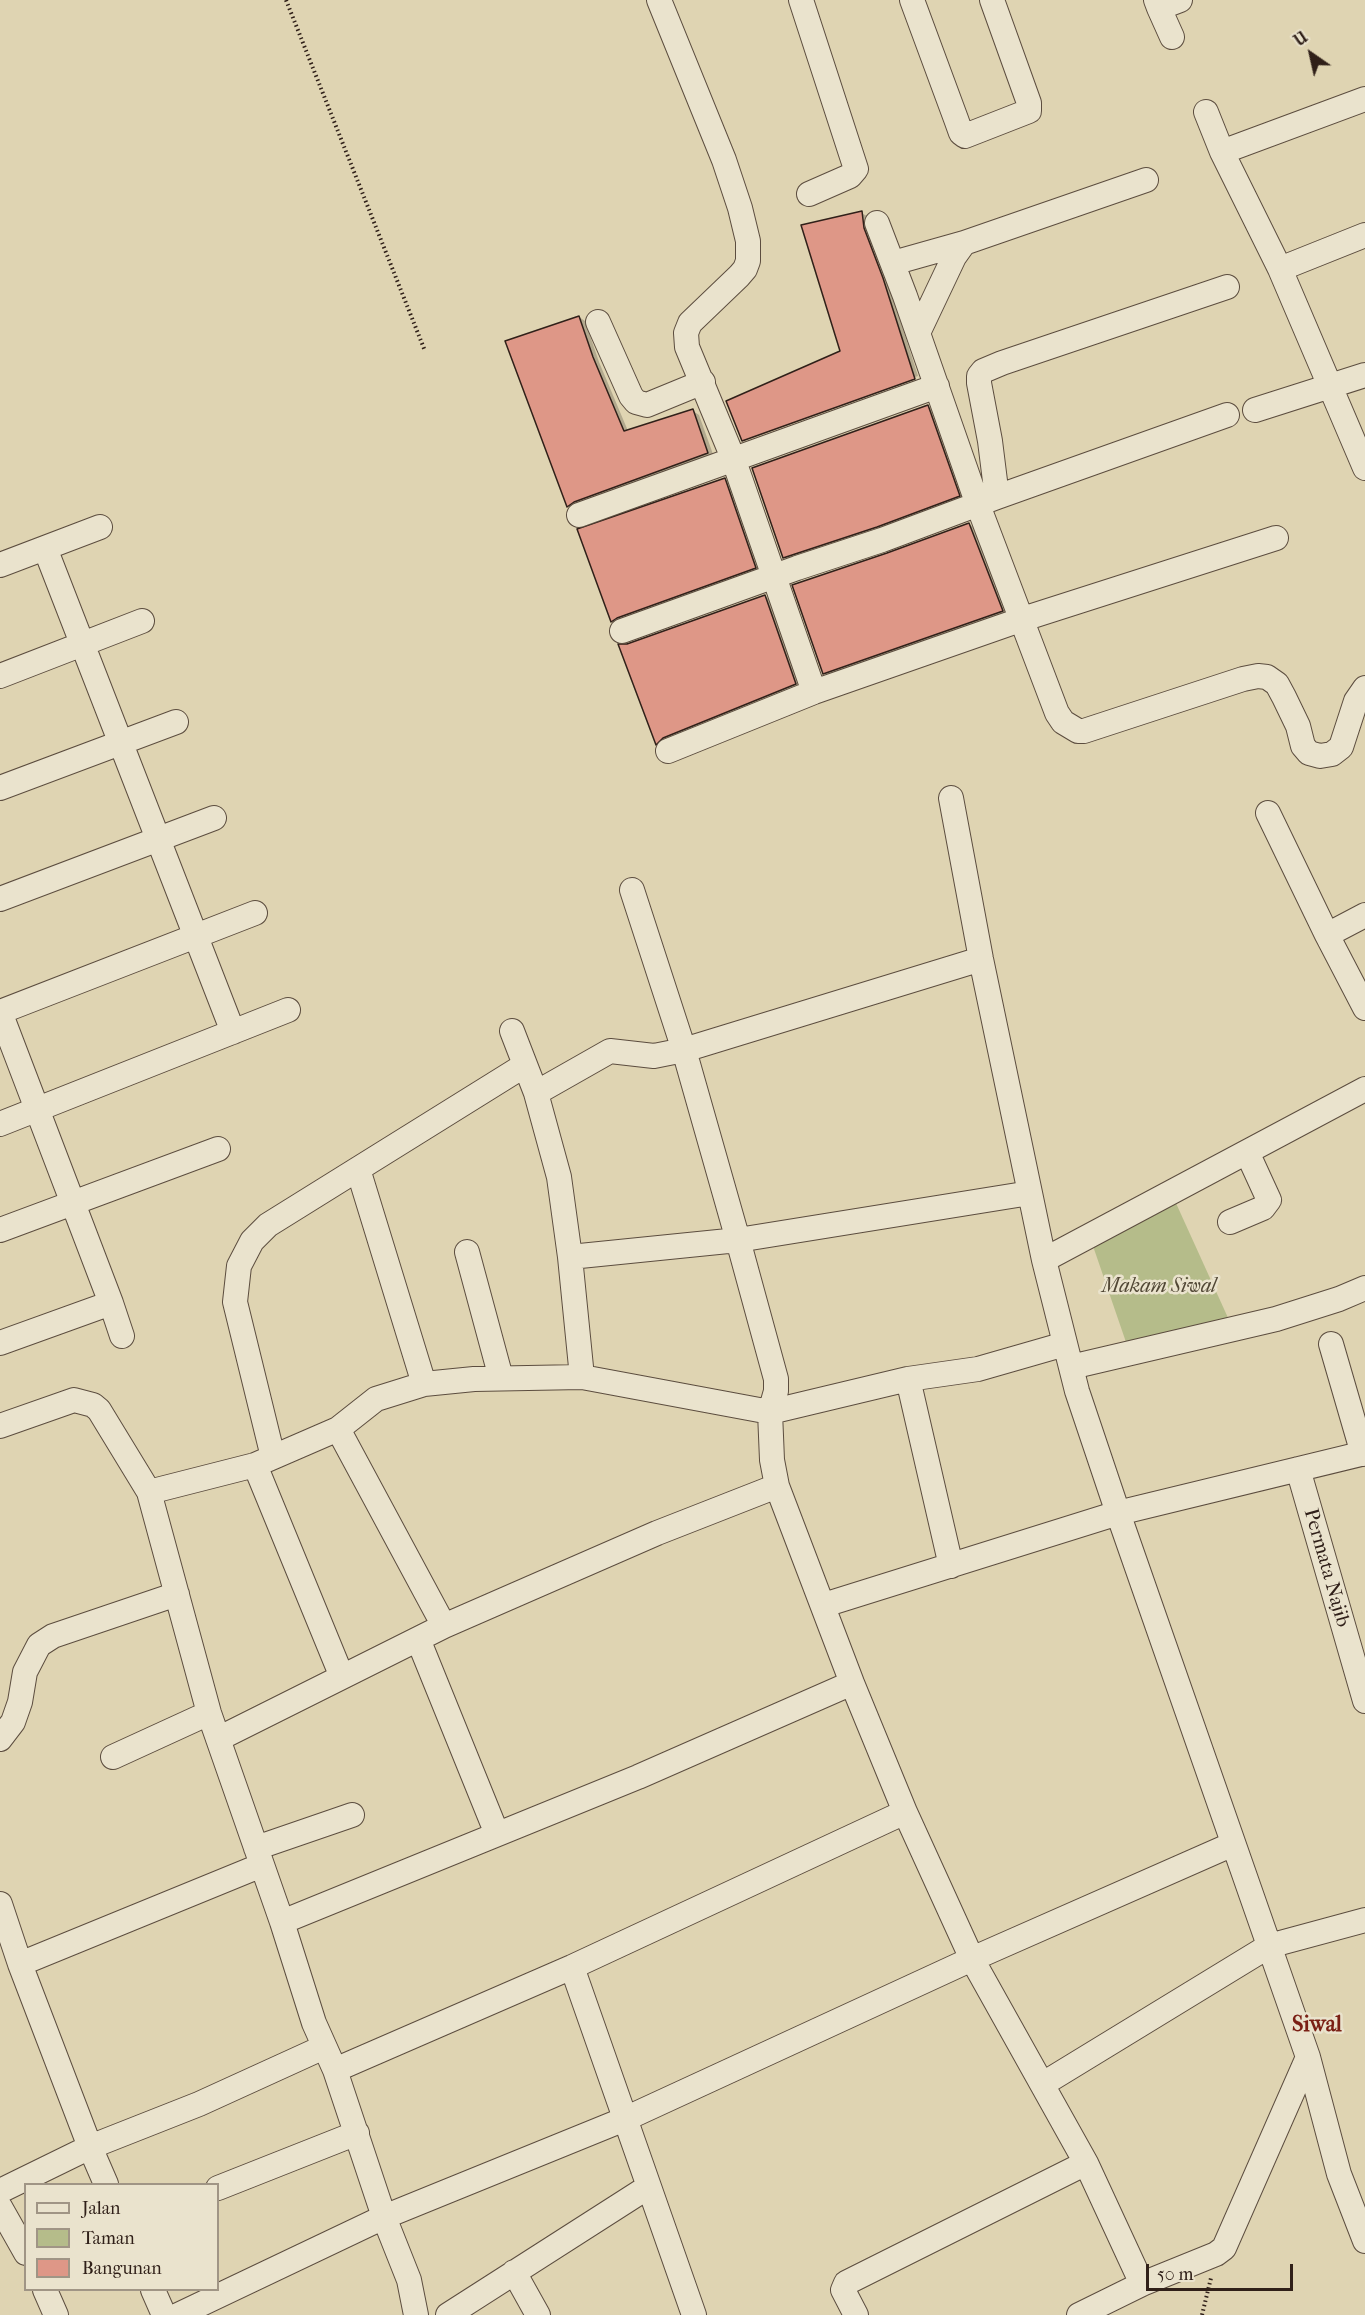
<!DOCTYPE html>
<html>
<head>
<meta charset="utf-8">
<style>
	body { margin:0 }
	#map { position:relative; width:1365px; height:2315px; overflow:hidden; background:#dfd4b2; font-family:"IM FELL French Canon",serif }
	canvas { display:block }
	.legend { position:absolute; left:24px; top:2183px; width:195px; height:108px; box-sizing:border-box; background:#eae3cd; border:2px solid #a09585; margin:0; padding:8px 10px; list-style:none; font-size:18px; color:#302019 }
	.legend li { display:flex; align-items:center; gap:12px; height:30px }
	.legend b { width:30px; border:2px solid #a09585 }
	.north { position:absolute; left:1281px; top:24px; width:60px; height:60px; -webkit-text-stroke:4px #eae3cd; paint-order:stroke; rotate:326deg; font-size:16px; font-weight:700; line-height:24px; text-align:center; color:#302019 }
	.north::after { content:''; display:block; margin:auto; width:21px; height:27px; background:#302019; clip-path:polygon(50% 0,100% 100%,50% 72%,0 100%) }
	.scale { position:absolute; left:1146px; top:2264px; width:147px; height:27px; box-sizing:border-box; border:3px solid #302019; border-top:0; padding-left:8px; font-size:18px; line-height:21px; white-space:nowrap; color:#302019; -webkit-text-stroke:4px #eae3cd; paint-order:stroke }
</style>
</head>
<body>
<div id="map">
<canvas width="1365" height="2315"></canvas>
<ul class="legend">
<li><b style="height:8px;background:#eae3cd"></b>Jalan</li>
<li><b style="height:16px;background:#b5bc8a"></b>Taman</li>
<li><b style="height:16px;background:#de9787"></b>Bangunan</li>
</ul>
<div class="north">U</div>
<div class="scale">50 m</div>
</div>
<script>
const context = document.querySelector('canvas').getContext('2d');
context.lineJoin = 'round';
function paint(path, color) { context.fillStyle = color; context.fill(path, 'evenodd'); }
const toPath = rows => new Path2D(rows.map(r => 'M' + r).join(''));
function trace(path, color, width, dash) { context.strokeStyle = color; context.lineWidth = width; context.lineCap = dash ? 'butt' : 'round'; context.setLineDash(dash || []); context.stroke(path); }
function write(font, color, halo, rows, align = 'center') {
  context.font = font + ' "IM FELL French Canon",serif'; context.lineWidth = 5; context.setLineDash([]); context.textBaseline = 'middle'; context.strokeStyle = halo; context.fillStyle = color; for (const [text, x, y, turn = 0] of rows) {
    context.save(); context.translate(x, y); context.rotate((+turn || 0) * Math.PI / 180); context.textAlign = isNaN(turn) ? turn : align; if (halo) context.strokeText(text, 0, 0); context.fillText(text, 0, 0); context.restore();
  }
}
paint(toPath([
	[1175,1201,1229,1320,1128,1348,1093,1246]
]), '#b5bc8a');
paint(toPath([
	[861,213,867,216,918,376,745,438,745,442,743,440,842,352],
	[579,317,585,321,599,362,628,431,693,411,699,415,714,457,574,510,568,506,507,342],
	[919,379,920,382,749,444,745,442],
	[927,406,934,410,965,499,790,561,784,557],
	[725,479,731,483,761,571,618,625,612,621],
	[969,524,975,528,1008,614,830,676,824,673],
	[765,596,771,600,801,687,663,747,657,743,627,646]
]), '#0003');
const building = toPath([
	[862,211,864,228,883,278,915,379,742,441,726,401,840,351,801,225,862,211],
	[579,316,593,357,624,431,693,409,708,453,574,502,567,507,505,341,579,316],
	[928,405,960,496,877,527,783,558,752,468,928,405],
	[725,478,756,568,617,618,611,622,577,529,725,478],
	[969,523,1003,611,823,674,792,585,887,553,969,523],
	[765,595,796,684,663,738,656,745,618,644,627,644,765,595]
]);
paint(building, '#de9787');
trace(building, '#302019', 1.5);
const minor = toPath([
	[659,0,724,160,740,208,748,241,748,261,745,269,739,276,690,323,686,333,687,347,733,458,814,692],
	[801,0,856,169,850,176,809,194],
	[912,0,956,119,961,133,965,136,1029,111,1029,103,992,0],
	[1156,0,1159,8,1180,0],
	[1159,8,1172,37],
	[1206,112,1222,152,1280,269,1365,468],
	[1222,152,1365,99],
	[877,223,905,296,978,505,1057,713,1063,722,1078,731,1084,731,1243,679,1258,676,1267,677,1277,684,1284,697,1298,726,1303,746,1309,753,1320,756,1332,754,1341,747,1356,701,1365,688],
	[893,263,964,243],
	[1280,269,1365,235],
	[598,322,631,396,636,402,647,405,703,382],
	[918,333,954,257,964,243,1146,180],
	[1255,410,1365,375],
	[997,497,990,441,979,383,979,376,983,371,1002,363,1227,287],
	[579,515,937,386],
	[45,548,233,1032],
	[0,565,100,527],
	[622,631,797,568,882,540,997,497,1227,415],
	[0,676,142,621],
	[668,751,814,692,1023,619,1276,538],
	[0,788,176,722],
	[951,798,981,959,1030,1193],
	[1268,813,1327,935,1365,1008],
	[0,899,214,818],
	[1327,935,1365,915],
	[512,1031,536,1093,559,1177,570,1257,582,1377],
	[1365,1089,1044,1260,1077,1391,1118,1513,1308,2057,1339,2174,1365,2241],
	[536,1093,610,1051,654,1056,684,1050,981,959],
	[0,1124,288,1010],
	[358,1169,424,1384],
	[1230,1222,1263,1208,1269,1200,1247,1152],
	[0,1230,218,1149],
	[467,1252,501,1378],
	[570,1257,738,1240,684,1050,632,890],
	[122,1336,111,1303,0,1012,255,913],
	[0,1343,111,1303],
	[1331,1344,1363,1454],
	[1071,1367,1276,1319,1339,1299,1365,1288],
	[908,1379,951,1566],
	[0,1426,74,1400,93,1405,99,1410,149,1492,209,1713,282,1922,314,2023,335,2070,384,2217,409,2280,416,2315],
	[338,1429,444,1626],
	[273,1457,235,1302,239,1266,252,1241,268,1225,525,1065],
	[255,1465,342,1677],
	[1298,1469,1365,1701],
	[777,1486,852,1683,905,1812],
	[149,1492,255,1465,338,1429,376,1399,424,1384,474,1379,582,1377,770,1412,908,1379,978,1369,1065,1344],
	[824,1605,1118,1513,1365,1453],
	[418,1639,497,1834],
	[0,1739,13,1722,20,1702,25,1672,39,1645,53,1636,177,1594],
	[218,1739,444,1626,657,1533,777,1486,772,1460,770,1412,776,1391,776,1379,738,1240,1030,1193,1044,1260],
	[113,1757,209,1713],
	[256,1848,352,1815],
	[0,1904,20,1964,90,2147,106,2184],
	[282,1922,638,1777,852,1683],
	[20,1964,262,1865],
	[572,1967,694,2315],
	[335,2070,572,1967,905,1812,972,1959,1086,2163,1142,2284],
	[1043,2084,1269,1946,1365,1920],
	[218,2188,357,2133],
	[0,2191,90,2147,199,2104,324,2047],
	[0,2207,26,2253],
	[514,2272,538,2315],
	[45,2290,56,2315],
	[153,2290,164,2315],
	[178,2315,384,2217,625,2119,972,1959,1233,1844],
	[448,2315,648,2187],
	[856,2315,843,2290,846,2283,1086,2163],
	[1079,2315,1142,2284,1216,2254,1224,2248,1308,2057]
]);
trace(minor, '#5c4d3f', 26);
trace(toPath([
	[286,0,425,351],
	[1202,2315,1211,2278]
]), '#302019', 4, [1.5, 3]);
trace(minor, '#eae3cd', 24);
write('italic 20px', '#514735', '#eae3cd', [
	["Makam Siwal",1159,1287]
]);
write('20px', '#302019', '#eae3cd', [
	["Permata Najib",1326,1568,74]
]);
write('bold 22px', '#7a1f14', '#eae3cd', [
	["Siwal",1317,2026]
]);
</script>
</body>
</html>
